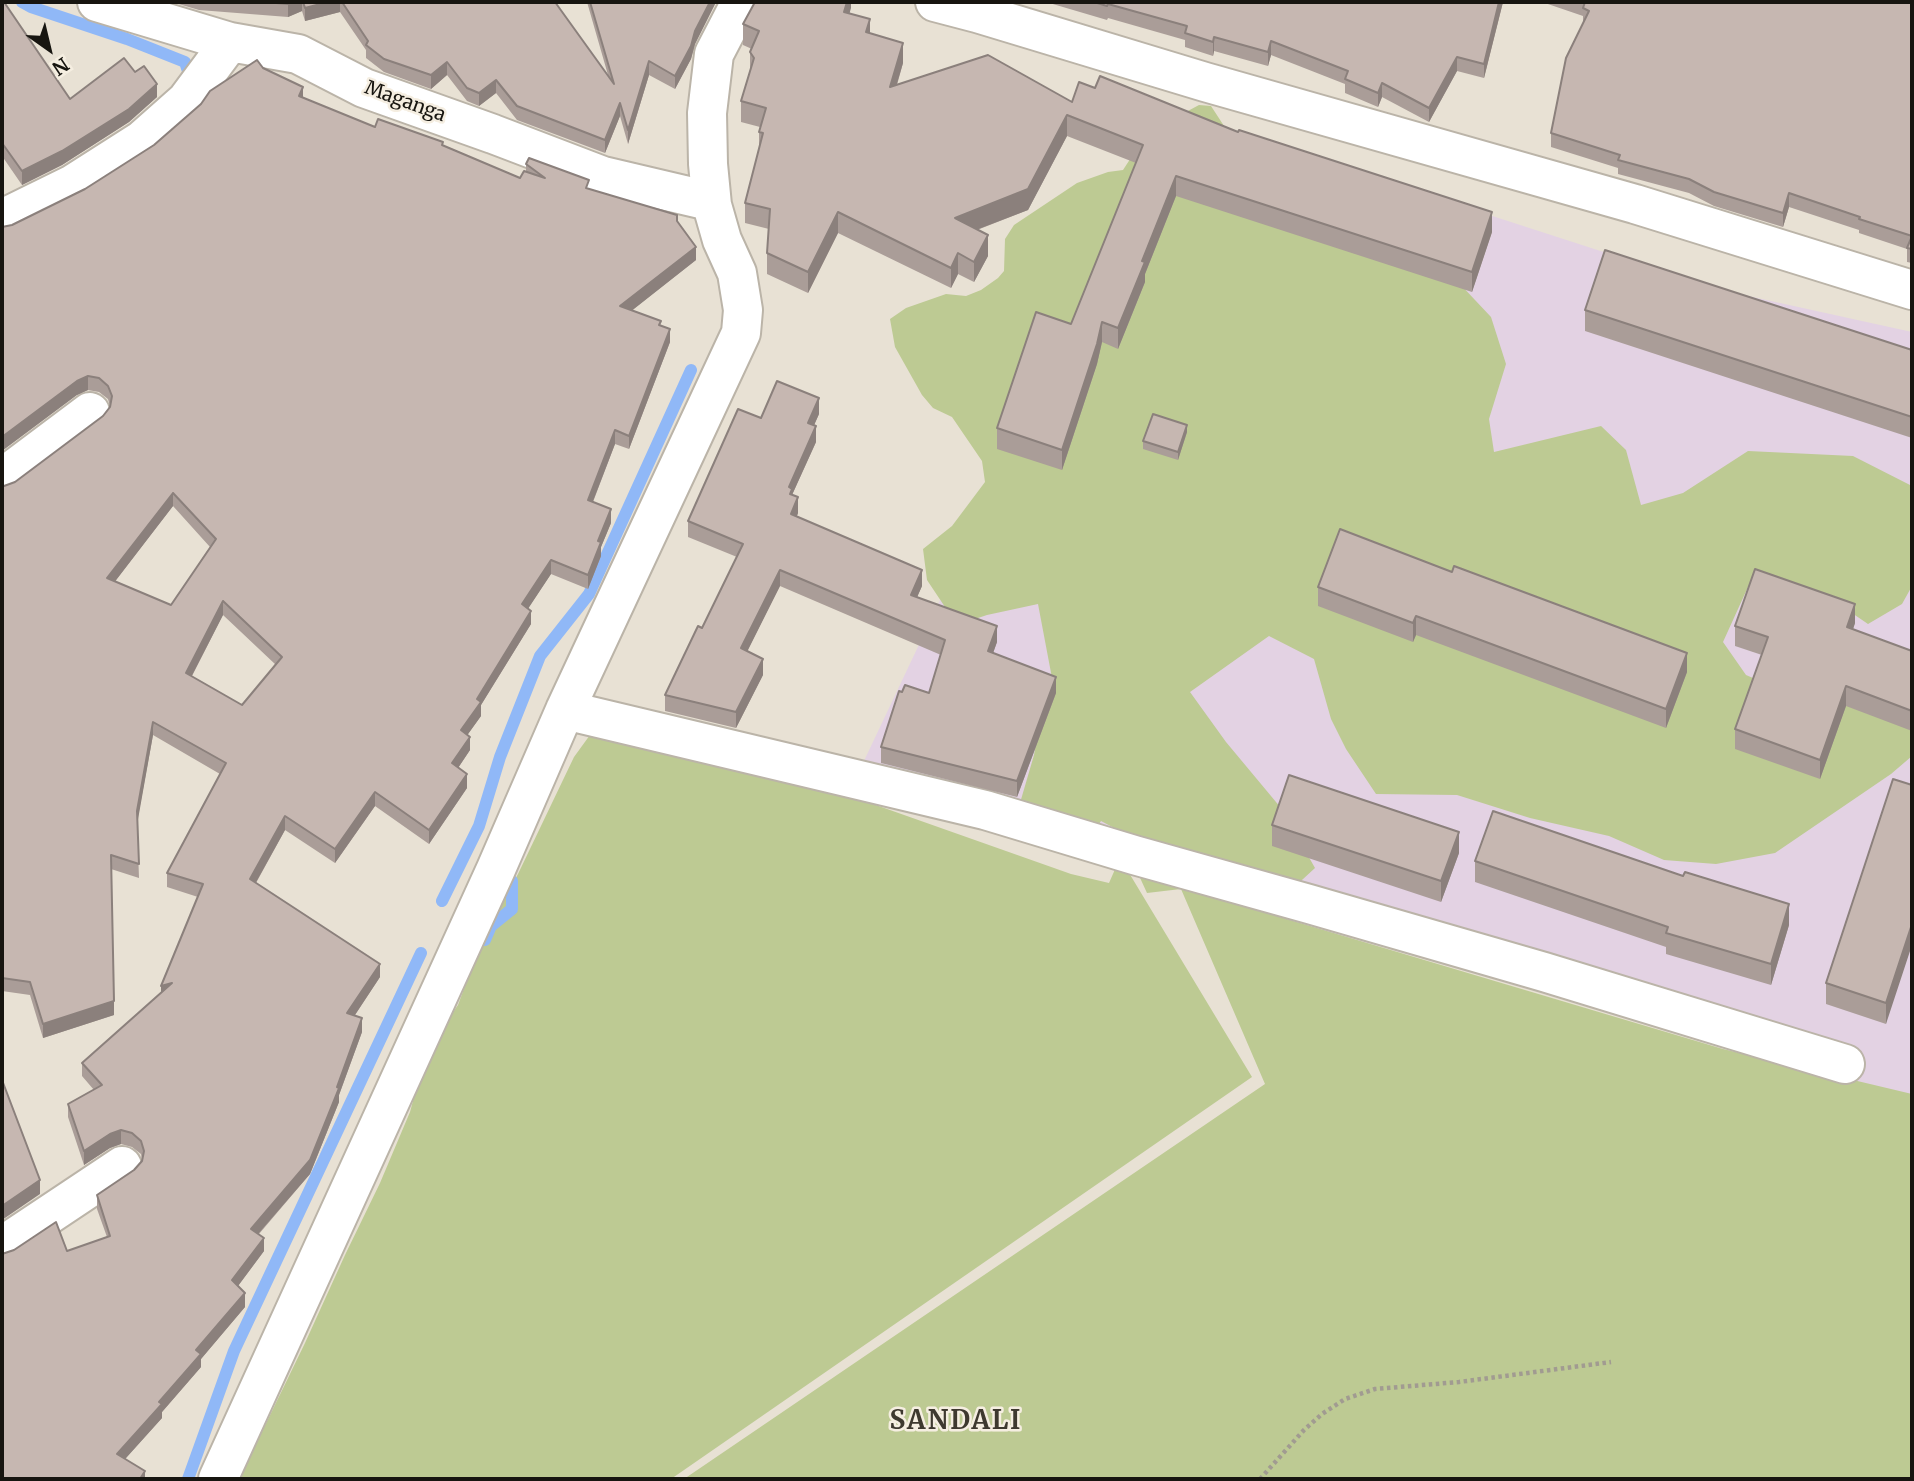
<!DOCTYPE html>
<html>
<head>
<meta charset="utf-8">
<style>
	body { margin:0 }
	#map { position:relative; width:1914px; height:1481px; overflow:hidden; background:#e8e1d4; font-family:Merriweather,serif }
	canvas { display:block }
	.frame { position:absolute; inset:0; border:4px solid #171510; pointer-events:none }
	.north { position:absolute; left:14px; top:14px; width:70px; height:70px; -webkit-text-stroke:5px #f5eee1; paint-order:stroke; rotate:146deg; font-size:19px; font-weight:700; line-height:28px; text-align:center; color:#171510 }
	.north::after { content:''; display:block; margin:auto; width:24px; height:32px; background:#171510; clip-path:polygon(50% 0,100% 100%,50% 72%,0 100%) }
</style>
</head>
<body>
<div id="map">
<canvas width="1914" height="1481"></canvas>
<div class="frame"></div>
<div class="north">N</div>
</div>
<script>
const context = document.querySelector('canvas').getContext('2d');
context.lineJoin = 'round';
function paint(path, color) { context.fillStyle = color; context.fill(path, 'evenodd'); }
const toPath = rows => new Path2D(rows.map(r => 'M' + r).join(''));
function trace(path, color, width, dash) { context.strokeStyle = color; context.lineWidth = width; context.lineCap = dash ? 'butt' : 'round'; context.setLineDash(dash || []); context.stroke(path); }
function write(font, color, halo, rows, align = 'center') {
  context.font = font + ' Merriweather,serif'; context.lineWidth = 5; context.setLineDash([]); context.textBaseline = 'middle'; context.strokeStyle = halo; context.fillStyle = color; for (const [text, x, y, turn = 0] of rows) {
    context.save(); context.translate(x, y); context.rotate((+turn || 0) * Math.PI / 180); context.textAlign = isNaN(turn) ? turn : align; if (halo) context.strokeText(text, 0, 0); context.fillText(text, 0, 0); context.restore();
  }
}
paint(toPath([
	[1171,112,1721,290,1912,332,1912,1102,854,782]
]), '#e3d2e3');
paint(toPath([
	[1199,105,1211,106,1226,129,1443,266,1491,317,1506,364,1489,419,1494,452,1601,426,1626,450,1641,505,1683,493,1748,451,1853,456,1912,486,1912,586,1902,604,1868,624,1846,609,1778,580,1748,587,1723,642,1746,675,1823,708,1862,676,1912,713,1912,756,1891,774,1775,853,1716,864,1664,860,1609,836,1530,818,1457,795,1376,794,1346,749,1331,719,1314,659,1269,636,1190,692,1226,742,1281,808,1315,868,1290,891,1186,889,1723,1049,1912,1094,1912,1479,684,1479,1265,1084,1181,889,1147,893,1118,830,1101,821,1087,841,1072,857,1036,846,1020,803,1034,755,1042,707,1052,678,1038,604,987,615,966,622,949,613,927,580,923,549,952,526,985,482,982,461,952,417,933,408,922,395,895,347,890,319,906,308,946,294,966,296,981,290,998,278,1004,271,1005,239,1014,225,1077,183,1108,172,1123,170,1147,133],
	[603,717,856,798,1071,874,1109,883,1120,858,1252,1077,671,1479,239,1479,305,1343,345,1255,380,1183,410,1112,427,1049,458,1005,481,942,518,874,574,757]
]), '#bdca93');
trace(toPath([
	[22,2,31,7,127,39,185,62,188,71,189,83],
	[442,901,479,826,500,757,540,656,589,594,691,370],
	[485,940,491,926,512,909,512,881],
	[188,1479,234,1351,421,953]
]), '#90b8f7', 12);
const minor = toPath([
	[97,2,230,42,298,54,364,88,493,134,603,176,705,200,712,205],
	[935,2,977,13,1205,82,1635,204,1912,290],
	[2,219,73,184,142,140,186,101,230,42],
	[2,478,90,412],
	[565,710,985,810,1134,855,1309,904,1544,972,1845,1064],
	[2,1246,122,1166],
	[218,1479,496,869,565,710,741,333,743,310,737,273,722,240,712,205,708,164,707,113,714,54,741,2]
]);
trace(minor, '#bbb4a8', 42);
trace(toPath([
	[1260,1479,1304,1430,1322,1414,1345,1399,1375,1389,1459,1382,1611,1362]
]), '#a19b91', 4.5, [3.5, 3.5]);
trace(minor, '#fff', 38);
paint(toPath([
	[2,2,70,99,135,72,157,97,129,122,62,165,22,185,2,156],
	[172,2,555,2,608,75,587,2,716,2,695,44,691,59,675,89,649,75,628,144,620,116,605,153,517,120,496,93,479,106,467,101,447,75,431,89,384,72,366,58,366,50,340,12,305,21,302,11,288,17,199,10],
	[851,2,849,14,903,63,897,85,1072,102,1095,88,1238,132,1492,232,1472,292,1176,196,1145,274,1145,282,1118,349,1102,342,1097,364,1062,470,997,449,997,428,1071,324,1136,163,1067,136,1028,210,977,230,988,256,974,282,958,274,951,288,838,233,808,293,767,274,767,253,769,229,745,223,745,203,759,148,759,132,760,127,741,122,741,101,750,70,750,52,752,49,743,45,743,24],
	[1046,2,1503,2,1484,78,1457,71,1429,122,1382,97,1378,107,1345,93,1345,84,1271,55,1268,66,1214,51,1213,56,1185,47,1185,40,1108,18,1107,20],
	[1542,2,1912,2,1912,263,1907,262,1907,249,1859,233,1859,230,1789,207,1783,227,1714,206,1689,193,1618,174,1618,168,1551,147,1551,133,1583,23,1583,16],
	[263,68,303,98,375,127,443,145,520,178,526,172,526,164,589,189,677,221,696,260,632,310,661,325,670,342,629,449,615,444,593,502,611,523,601,547,601,556,588,589,551,574,528,608,531,624,481,705,481,716,467,735,470,750,458,768,467,788,429,844,375,806,335,863,285,830,256,883,380,977,355,1015,362,1032,339,1095,339,1102,310,1174,259,1234,264,1251,238,1286,245,1307,201,1359,201,1367,162,1412,162,1418,125,1459,145,1479,2,1479,67,1251,107,1237,97,1209,97,1195,134,1170,142,1160,141,1154,132,1147,121,1144,110,1148,84,1165,68,1117,68,1104,94,1090,82,1076,82,1063,161,993,198,897,167,887,167,873,220,774,153,735,137,822,139,878,111,869,114,1015,43,1038,30,995,2,991,2,486,4,486,15,482,103,416,110,406,108,399,99,392,88,390,77,395,12,225,85,189,154,145],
	[173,506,210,547,171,605,115,581],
	[223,615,276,665,242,705,192,676],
	[1585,310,1912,350,1912,438,1585,331],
	[819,414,814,425,816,442,792,495,798,513,797,516,922,586,917,597,997,642,993,653,1056,693,1017,797,881,763,881,747,902,692,929,693,941,655,780,586,747,651,763,675,736,728,665,711,665,695,702,628,737,557,688,537,688,521,761,418],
	[1187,432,1178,460,1143,449,1143,441],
	[1318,587,1687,672,1666,728,1416,635,1413,642,1318,606],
	[1855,623,1853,629,1912,651,1912,731,1846,706,1820,779,1735,749,1735,729,1762,655,1735,646,1735,626],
	[1912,785,1886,1024,1826,1004,1826,983],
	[1272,825,1459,853,1441,902,1272,846],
	[1475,861,1683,876,1789,925,1771,985,1666,954,1666,947,1475,882]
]), '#aa9d98');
paint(toPath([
	[292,2,302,2,302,11,288,17,288,4],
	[328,2,340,2,340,12,305,21,305,8],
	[710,2,716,2,695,44,691,59,675,89,675,76,695,31],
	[847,2,851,2,851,8,844,33,844,12],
	[1499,2,1503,2,1484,78,1484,64],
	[870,19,870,40,866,32],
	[1214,37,1214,51,1213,56,1213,42],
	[1271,41,1271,55,1268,66,1268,52],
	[903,43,903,63,890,107,890,87],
	[1457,57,1457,71,1429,122,1429,108],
	[649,61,649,75,628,144,628,130],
	[447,62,447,75,431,89,431,75],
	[496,80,496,93,479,106,479,93],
	[1382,83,1382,97,1378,107,1378,93],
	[157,84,157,97,129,122,62,165,22,185,22,171],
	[303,87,303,101,299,96],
	[620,103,620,116,605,153,605,140],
	[1067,115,1067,136,1028,210,955,238,955,218],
	[1176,176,1176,196,1145,274,1145,282,1118,349,1118,328,1142,261],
	[1789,193,1789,207,1783,227,1783,213],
	[838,212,838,233,808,293,808,272],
	[1492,212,1492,232,1472,292,1472,272],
	[988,235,988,256,974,282,974,262],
	[696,247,696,260,620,320,620,306],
	[958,253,958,274,951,288,951,268],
	[1102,322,1102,342,1097,364,1062,470,1062,450],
	[670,329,670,342,629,449,629,436],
	[88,376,88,390,77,395,2,451,2,437,77,381],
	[819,398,819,414,808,439,808,423],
	[1187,425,1187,432,1178,460,1178,452],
	[816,426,816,442,792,495,792,505,789,487],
	[615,430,615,444,588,514,588,500],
	[173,493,173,506,107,592,107,578],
	[798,497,798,513,791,530,791,514],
	[611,509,611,523,601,547,601,556,588,589,588,575,598,541],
	[551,560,551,574,522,618,522,604],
	[780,570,780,586,741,664,741,648],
	[922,570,922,586,911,611,911,595],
	[223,601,223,615,186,687,186,673],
	[1855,604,1855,623,1847,647,1847,627],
	[531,611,531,624,481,705,481,716,461,744,461,730,477,699],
	[1416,616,1416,635,1413,642,1413,623],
	[997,626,997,642,988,667,988,651],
	[1687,653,1687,672,1666,728,1666,709],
	[763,659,763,675,736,728,736,712],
	[1056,677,1056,693,1017,797,1017,781],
	[1846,686,1846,706,1820,779,1820,760],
	[153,722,153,735,137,825,137,811],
	[470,737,470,750,452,777,452,763],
	[467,774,467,788,429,844,429,830],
	[375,792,375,806,335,863,335,849],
	[285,816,285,830,250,893,250,879],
	[1459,832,1459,853,1441,902,1441,881],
	[1789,904,1789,925,1771,985,1771,964],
	[1912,924,1912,945,1886,1024,1886,1003],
	[380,964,380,977,347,1027,347,1013],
	[172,983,161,1000,161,986],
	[114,1001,114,1015,43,1038,43,1024],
	[362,1018,362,1032,339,1095,339,1102,310,1174,251,1242,251,1229,337,1087],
	[121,1130,121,1144,110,1148,84,1165,84,1151,110,1134],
	[40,1180,40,1194,2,1220,2,1206],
	[264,1238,264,1251,232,1294,232,1280],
	[245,1293,245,1307,201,1359,201,1367,162,1412,162,1418,117,1468,117,1454,159,1402,196,1350],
	[145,1471,145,1479,140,1479]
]), '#8b807c');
const building = toPath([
	[2,2,4,2,70,99,124,58,135,72,144,66,157,84,129,109,62,151,22,171,2,143,2,2],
	[264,2,292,2,288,4,264,2],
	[303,2,328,2,305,8,303,2],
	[342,2,555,2,614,84,590,2,710,2,695,31,691,46,675,76,649,61,628,130,620,103,605,140,517,106,496,80,479,93,467,88,447,62,431,75,384,59,366,45,368,41,342,2],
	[755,2,847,2,844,12,870,19,866,32,903,43,890,87,988,55,1072,102,1079,82,1095,88,1100,76,1238,132,1239,130,1492,212,1472,272,1176,176,1142,261,1145,262,1118,328,1102,322,1097,344,1062,450,997,428,1036,312,1071,324,1143,145,1067,115,1028,189,955,218,988,235,974,262,958,253,951,268,838,212,808,272,767,253,770,209,745,203,763,133,759,132,766,108,741,101,754,58,750,52,759,31,743,24,755,2],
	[1094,2,1499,2,1484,64,1457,57,1429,108,1382,83,1378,93,1345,79,1348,71,1271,41,1268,52,1214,37,1213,42,1185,33,1187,26,1108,4,1107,6,1094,2],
	[1583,2,1912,2,1912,249,1907,248,1912,236,1859,219,1860,217,1789,193,1783,213,1714,192,1689,179,1618,160,1620,155,1551,133,1566,58,1589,11,1583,8,1585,2,1583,2],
	[257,60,263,68,303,87,299,96,375,127,378,119,443,142,442,145,520,178,524,171,545,178,526,164,529,158,589,180,586,188,677,215,677,221,696,247,620,306,661,321,659,325,670,329,629,436,615,430,588,500,611,509,598,541,601,542,588,575,551,560,522,604,531,611,477,699,481,702,461,730,470,737,452,763,467,774,429,830,375,792,335,849,285,816,250,879,380,964,347,1013,362,1018,337,1087,339,1088,310,1160,251,1229,264,1238,232,1280,245,1293,196,1350,201,1354,159,1402,162,1404,117,1454,145,1471,140,1479,2,1479,2,1254,14,1250,56,1222,67,1251,110,1236,97,1195,134,1170,142,1161,144,1151,141,1141,132,1133,121,1130,110,1134,84,1151,68,1104,102,1085,82,1063,172,983,161,986,203,884,167,873,226,763,153,722,137,811,139,864,111,855,114,1001,43,1024,30,982,2,978,2,486,4,486,15,482,103,416,110,407,112,396,108,386,99,378,88,376,77,381,2,437,2,227,12,225,85,189,154,145,201,104,210,91,257,60],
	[173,493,216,539,171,605,107,578,173,493],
	[223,601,282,657,242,705,186,673,223,601],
	[1605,250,1912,350,1912,417,1585,310,1605,250],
	[777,381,819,398,808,423,816,426,789,487,792,489,790,494,798,497,791,514,922,570,911,595,997,626,988,651,1056,677,1017,781,881,747,899,691,902,692,905,685,929,693,945,640,780,570,741,648,763,659,736,712,665,695,698,626,702,628,743,544,688,521,738,409,761,418,777,381],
	[1153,414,1187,425,1178,452,1143,441,1153,414],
	[1340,529,1452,572,1454,566,1687,653,1666,709,1416,616,1413,623,1318,587,1340,529],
	[1755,569,1855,604,1847,627,1912,651,1912,711,1846,686,1820,760,1735,729,1768,637,1735,626,1755,569],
	[1289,775,1459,832,1441,881,1272,825,1289,775],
	[1893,779,1912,785,1912,924,1886,1003,1826,983,1893,779],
	[1493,811,1683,876,1685,872,1789,904,1771,964,1666,933,1668,927,1475,861,1493,811],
	[2,1080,40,1180,2,1206,2,1080]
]);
paint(building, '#c6b7b1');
trace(building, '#8b807c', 2);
write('19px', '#171510', '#f5eee1', [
	["Maganga",405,102,20]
]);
context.letterSpacing = '2px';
write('bold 26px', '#3e392f', '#f5eee1', [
	["SANDALI",956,1422]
]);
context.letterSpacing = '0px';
</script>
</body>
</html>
